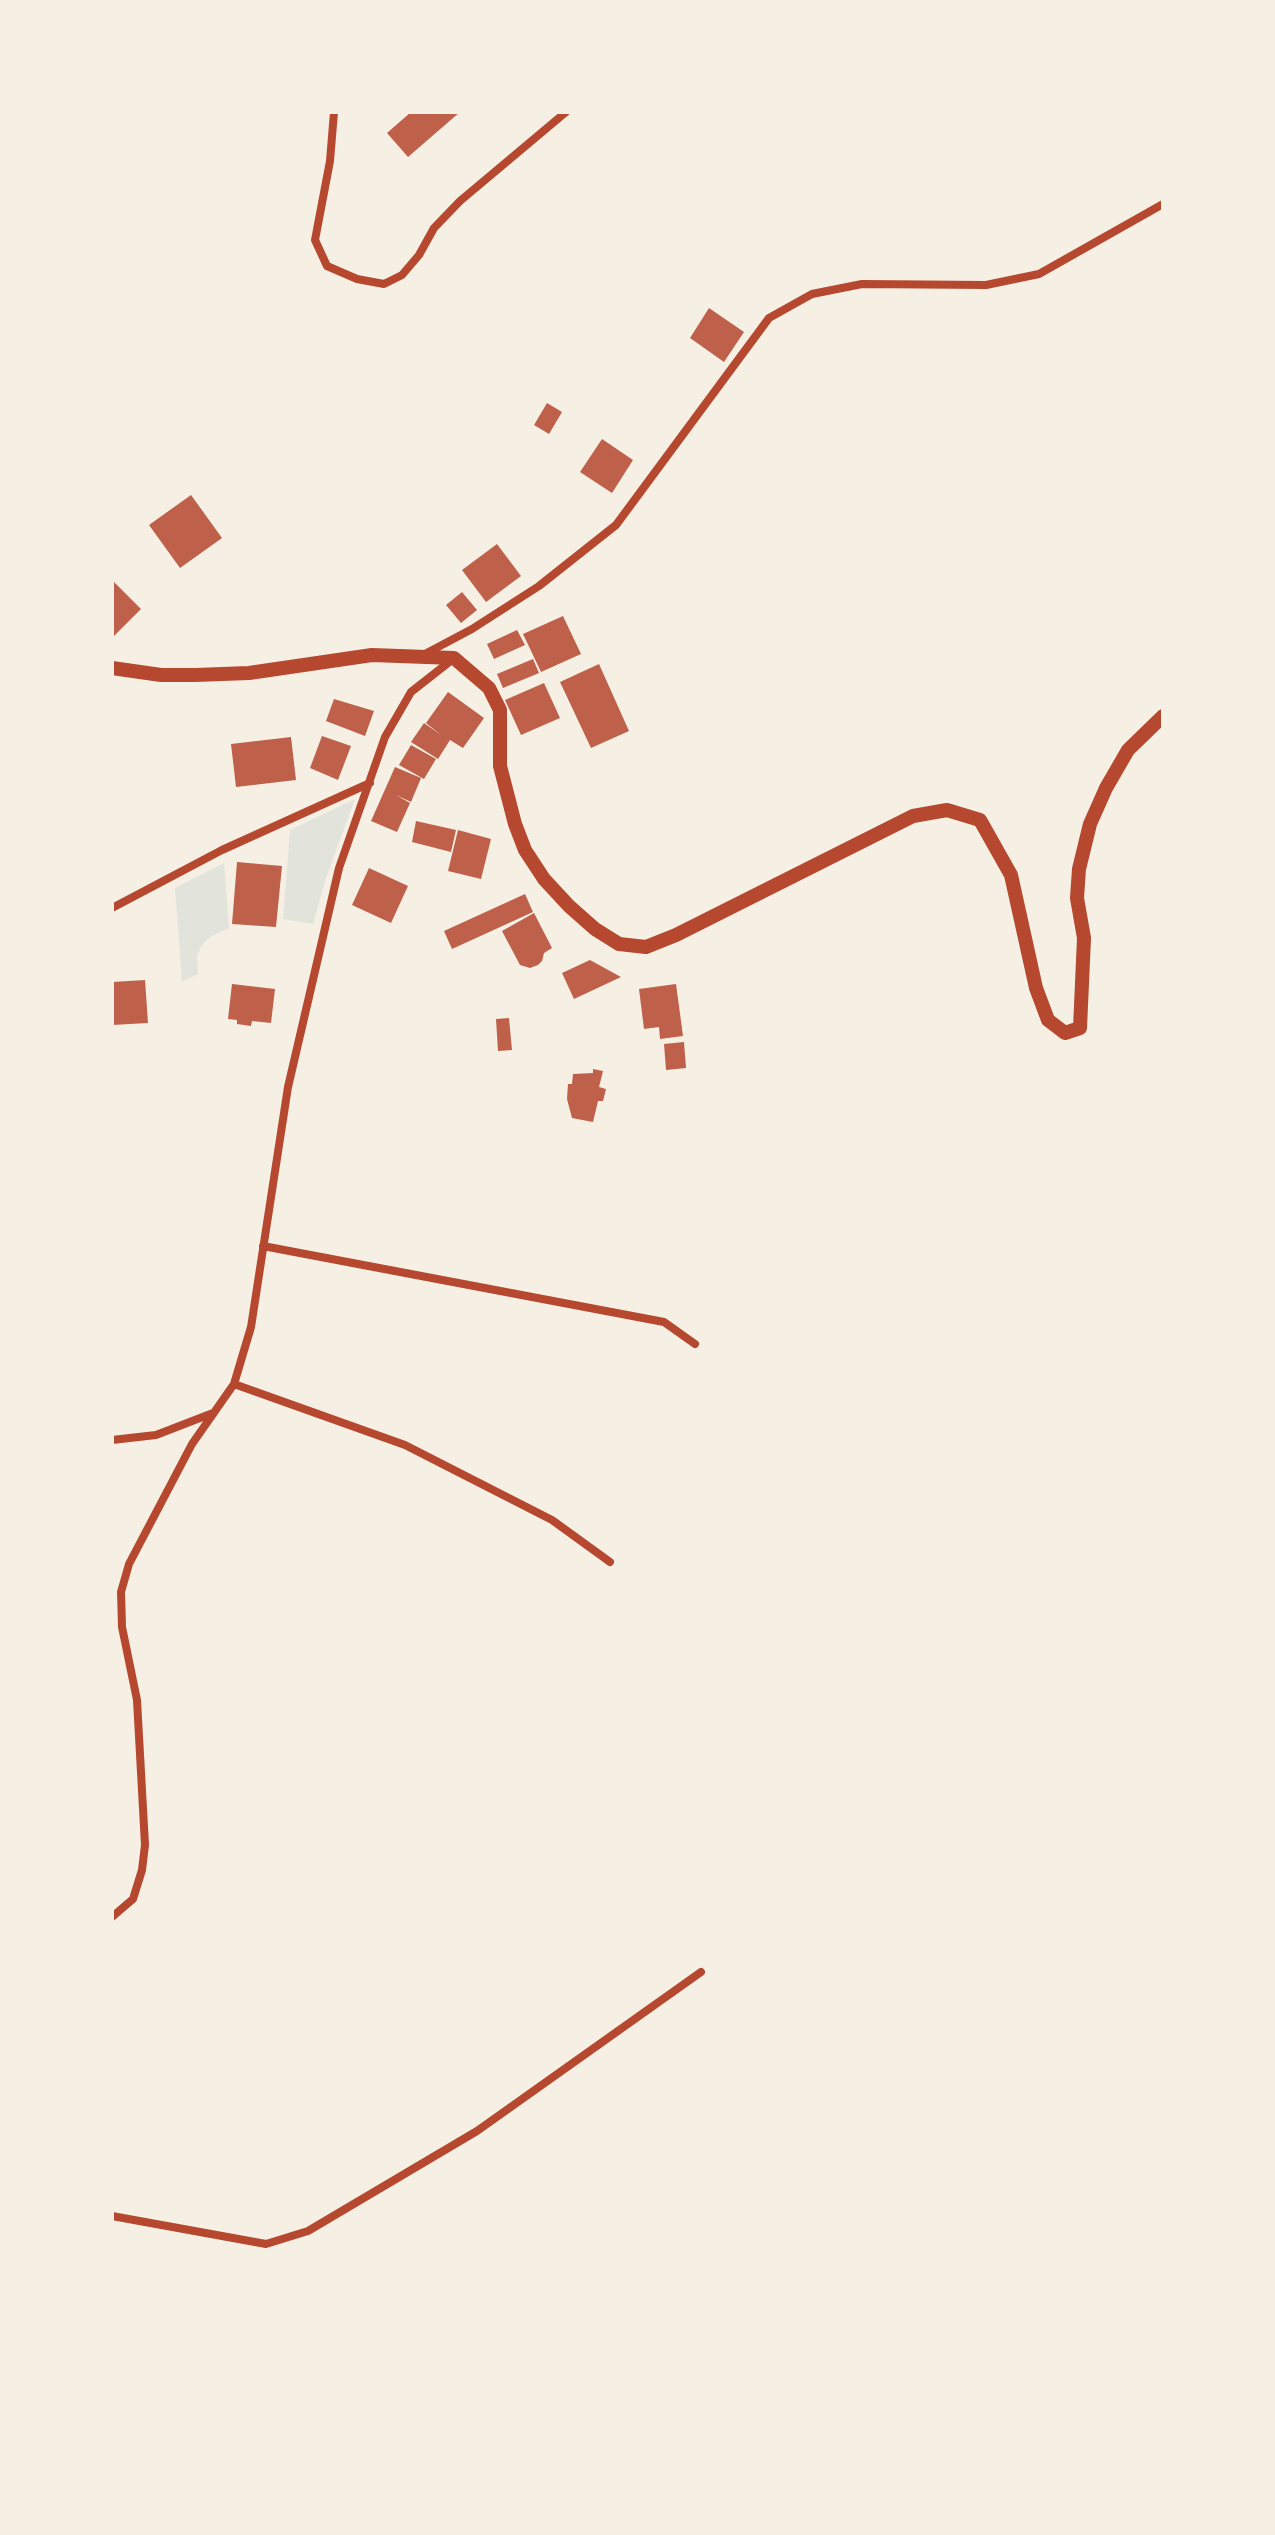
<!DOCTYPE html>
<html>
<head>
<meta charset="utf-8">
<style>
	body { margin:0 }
	#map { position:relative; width:1275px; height:2535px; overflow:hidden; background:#f6efe4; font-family:"Work Sans",sans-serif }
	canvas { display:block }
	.frame { position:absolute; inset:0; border:114px solid #f6efe4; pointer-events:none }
</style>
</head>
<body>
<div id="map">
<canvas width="1275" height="2535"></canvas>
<div class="frame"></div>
</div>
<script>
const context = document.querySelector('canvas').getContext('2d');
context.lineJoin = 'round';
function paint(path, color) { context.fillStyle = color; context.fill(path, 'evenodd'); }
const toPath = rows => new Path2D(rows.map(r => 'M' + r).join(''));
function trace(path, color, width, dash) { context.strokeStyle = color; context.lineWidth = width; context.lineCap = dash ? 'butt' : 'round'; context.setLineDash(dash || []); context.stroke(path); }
paint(toPath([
	[355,799,326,878,313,924,283,919,290,830],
	[224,863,229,928,210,937,201,946,197,957,198,974,182,982,175,888]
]), '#e2e4dc');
paint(toPath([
	[411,112,460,112,408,157,387,133],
	[709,308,744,332,724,362,690,338],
	[547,403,562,412,549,434,534,425],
	[602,439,633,460,612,493,580,472],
	[191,495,222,538,180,568,149,525],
	[497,544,521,576,486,602,462,570],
	[112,580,141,609,112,638],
	[462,592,477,610,461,623,446,605],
	[563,616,581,654,541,672,523,634],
	[517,630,525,645,494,659,487,644],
	[533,659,539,673,503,688,497,674],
	[599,664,629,731,591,748,560,682],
	[544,683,560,718,521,735,505,700],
	[448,692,484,718,463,748,450,740,438,759,411,742,424,723,441,735,426,723],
	[334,699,374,711,365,736,326,721],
	[322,736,351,746,338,780,310,768],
	[291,737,296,780,236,787,231,744],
	[411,745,436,759,424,779,399,765],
	[395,767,421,778,411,802,396,795,410,803,397,832,371,821],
	[416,821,456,830,451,852,412,842],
	[458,830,491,839,481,879,448,871],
	[237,862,282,866,276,927,232,924],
	[369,868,408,886,391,923,352,905],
	[525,894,533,912,452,949,444,931],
	[534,913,552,948,544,953,542,961,538,965,530,968,520,965,502,931],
	[590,960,621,977,574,999,562,973],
	[145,980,148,1023,112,1025,112,982],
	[232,984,275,989,271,1023,252,1021,251,1026,237,1024,237,1020,228,1019],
	[676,984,683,1036,660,1039,659,1027,644,1029,639,989],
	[509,1018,512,1050,498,1051,496,1019],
	[684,1042,686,1068,666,1070,664,1044],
	[593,1069,603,1071,599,1087,606,1089,603,1101,598,1101,593,1122,572,1118,567,1099,568,1084,572,1084,573,1074,593,1073]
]), '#bf614a');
trace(toPath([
	[334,112,330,161,315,240,327,266,357,279,384,284,402,275,419,255,434,228,460,201,566,112],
	[423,655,472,629,539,586,616,525,769,318,812,294,862,284,986,285,1039,274,1163,204],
	[112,908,222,850,370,783],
	[263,1246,664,1322,695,1344],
	[234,1384,405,1445,552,1520,610,1562],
	[112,1440,156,1435,213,1413],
	[112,1917,133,1899,142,1870,145,1845,137,1700,122,1627,121,1592,129,1564,192,1444,234,1384,251,1327,288,1087,339,868,385,737,411,692,453,659],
	[112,2216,266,2244,308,2231,477,2131,701,1972]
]), '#b5482f', 8);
trace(toPath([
	[112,668,161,675,195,675,249,673,372,655,454,658,489,688,500,710,500,766,515,824,525,850,544,879,569,906,595,929,619,944,646,947,676,935,913,816,947,810,980,820,1011,875,1036,988,1048,1020,1065,1033,1080,1028,1084,938,1077,898,1079,869,1090,824,1106,788,1128,750,1163,716]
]), '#b5482f', 14);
</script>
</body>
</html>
